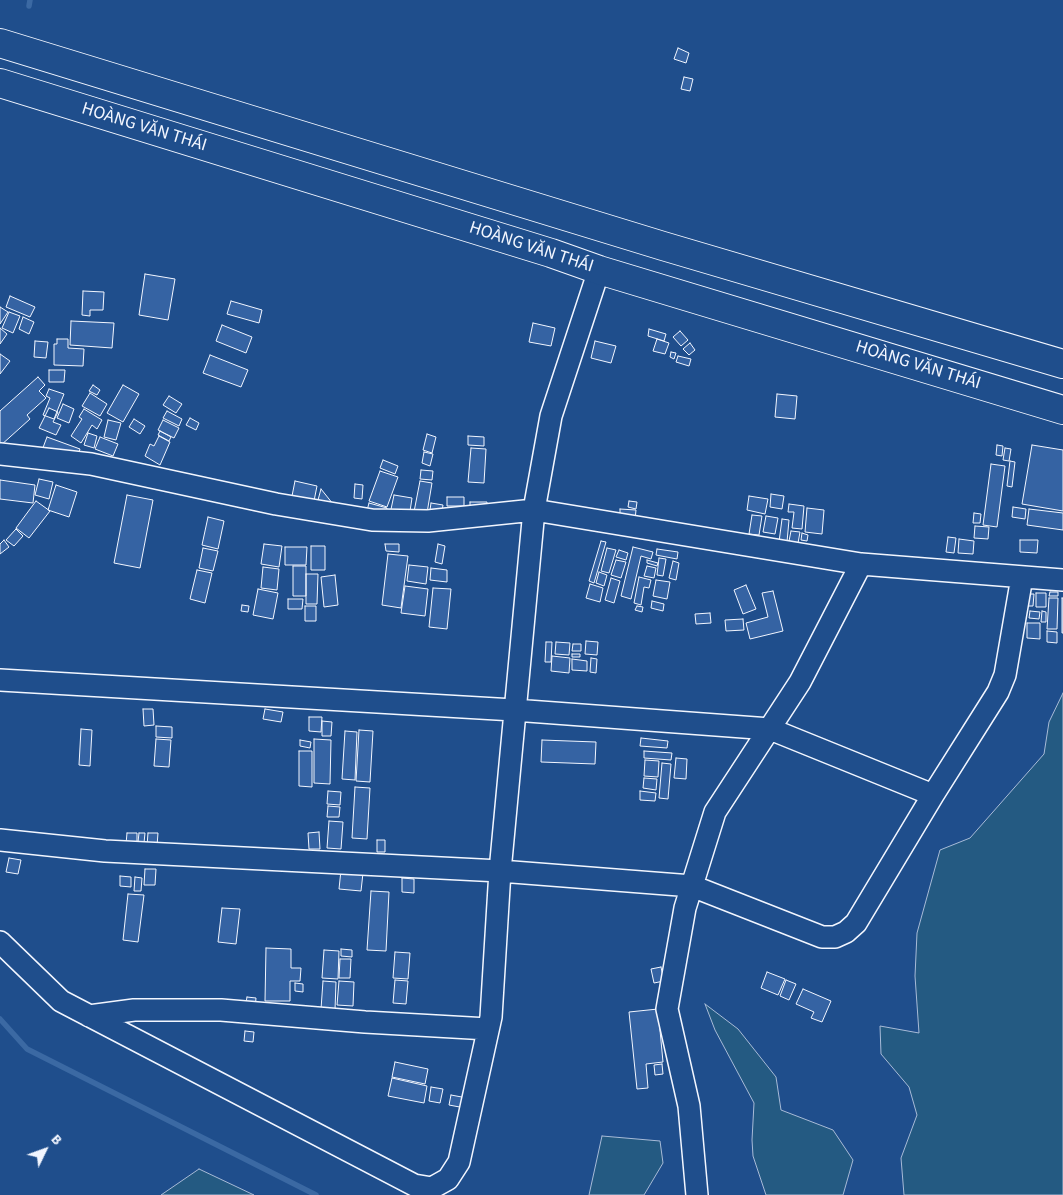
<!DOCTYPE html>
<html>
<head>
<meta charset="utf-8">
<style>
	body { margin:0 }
	#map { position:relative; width:1063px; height:1195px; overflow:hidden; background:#1f4e8c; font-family:"Source Sans 3",sans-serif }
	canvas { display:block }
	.north { position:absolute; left:20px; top:1125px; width:50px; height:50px; -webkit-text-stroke:4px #1f4e8c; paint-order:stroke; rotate:48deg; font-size:14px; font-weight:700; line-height:20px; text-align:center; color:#f2f6ff }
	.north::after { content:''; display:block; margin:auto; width:18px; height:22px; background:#f2f6ff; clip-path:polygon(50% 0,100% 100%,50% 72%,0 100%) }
</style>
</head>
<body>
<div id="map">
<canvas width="1063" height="1195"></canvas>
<div class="north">B</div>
</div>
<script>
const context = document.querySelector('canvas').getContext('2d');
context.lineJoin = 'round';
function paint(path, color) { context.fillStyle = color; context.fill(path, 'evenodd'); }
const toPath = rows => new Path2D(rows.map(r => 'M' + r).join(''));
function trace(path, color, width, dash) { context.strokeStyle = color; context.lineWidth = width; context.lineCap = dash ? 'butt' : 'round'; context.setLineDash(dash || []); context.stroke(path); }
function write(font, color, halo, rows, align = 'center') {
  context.font = font + ' "Source Sans 3",sans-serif'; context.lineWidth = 4; context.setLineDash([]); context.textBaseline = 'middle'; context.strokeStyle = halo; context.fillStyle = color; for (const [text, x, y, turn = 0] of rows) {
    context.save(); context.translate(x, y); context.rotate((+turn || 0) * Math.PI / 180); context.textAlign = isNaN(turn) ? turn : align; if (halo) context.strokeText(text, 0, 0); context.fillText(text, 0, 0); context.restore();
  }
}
const green = toPath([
	[1063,693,1063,1195,904,1195,901,1158,917,1115,909,1087,881,1054,880,1026,919,1033,915,976,917,933,940,850,970,838,1044,754,1049,722,1063,693],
	[705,1004,738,1029,776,1077,781,1110,833,1130,853,1160,843,1195,766,1195,753,1156,752,1140,754,1103,715,1030,705,1004],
	[602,1136,660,1141,663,1163,644,1195,589,1195,602,1136],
	[199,1169,254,1195,161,1195,199,1169]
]);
paint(green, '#245a82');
trace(green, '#a8bbd7', 1);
trace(toPath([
	[29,6,30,0],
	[0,1019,27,1049,316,1195]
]), '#3b69a3', 5.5);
const building = toPath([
	[678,48,689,53,686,63,674,59,678,48],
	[684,77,693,79,690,91,681,89,684,77],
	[145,274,175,279,168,320,139,315,145,274],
	[83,291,104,292,103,310,90,310,90,316,82,315,83,291],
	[10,296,35,307,30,317,6,307,10,296],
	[231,301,262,310,259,323,227,314,231,301],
	[0,307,8,312,0,324,0,307],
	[9,312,20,316,13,333,2,328,9,312],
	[23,317,34,322,29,334,19,329,23,317],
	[71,321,114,323,112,348,70,345,71,321],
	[533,323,555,328,551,346,529,342,533,323],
	[222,325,252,337,246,353,216,341,222,325],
	[0,328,7,334,0,344,0,328],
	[649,329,666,334,664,341,648,336,649,329],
	[680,331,688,340,681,346,673,337,680,331],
	[57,339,68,339,68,348,84,349,83,366,54,365,54,344,57,344,57,339],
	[657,339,669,343,665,354,653,351,657,339],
	[35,341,48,342,46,358,34,357,35,341],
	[595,341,616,346,611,363,591,358,595,341],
	[690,343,695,350,689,355,683,349,690,343],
	[671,352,676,353,674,359,670,357,671,352],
	[0,354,10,361,0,374,0,354],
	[210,355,248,370,241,387,203,373,210,355],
	[678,356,691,359,689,366,676,362,678,356],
	[49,370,65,370,64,382,49,382,49,370],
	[38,377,45,385,39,391,46,398,27,415,30,419,0,446,0,411,38,377],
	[93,385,100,390,97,395,89,391,93,385],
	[123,385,139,394,123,422,107,413,123,385],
	[49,389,64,394,54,419,43,415,50,398,46,396,49,389],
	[90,393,107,404,100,416,82,406,90,393],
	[777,394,797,396,795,419,775,417,777,394],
	[169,396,182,404,176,413,163,405,169,396],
	[63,404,74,409,69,423,57,418,63,404],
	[49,408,58,412,53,422,61,425,56,435,39,428,49,408],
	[84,409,102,420,97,429,92,425,81,443,71,436,82,419,79,417,84,409],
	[167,411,182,419,179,426,163,418,167,411],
	[190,418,199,423,196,430,186,425,190,418],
	[134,419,145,426,140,434,129,427,134,419],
	[108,420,121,423,116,440,104,437,108,420],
	[163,420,179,428,174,438,158,430,163,420],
	[160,431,171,437,169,441,158,435,160,431],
	[88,433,97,436,94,448,84,445,88,433],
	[427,434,436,437,432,453,423,450,427,434],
	[159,436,170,442,160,465,145,456,150,444,154,446,159,436],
	[468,436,484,437,484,446,468,445,468,436],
	[47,437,80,449,75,464,41,453,47,437],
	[100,437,118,444,113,456,95,449,100,437],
	[997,445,1003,446,1002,456,996,455,997,445],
	[1032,445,1063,450,1063,511,1022,504,1032,445],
	[471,448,486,449,484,483,468,482,471,448],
	[1005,448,1011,449,1009,461,1003,460,1005,448],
	[424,452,433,454,430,466,422,463,424,452],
	[383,460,398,466,395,474,380,468,383,460],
	[1010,461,1015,462,1012,487,1007,486,1010,461],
	[991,464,1005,466,997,527,983,525,991,464],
	[421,470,433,471,432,480,420,479,421,470],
	[380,471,398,477,387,507,369,501,380,471],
	[39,479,53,482,49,499,35,495,39,479],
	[0,480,35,485,33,503,0,499,0,480],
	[295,481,317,486,314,501,292,496,295,481],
	[420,481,432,483,426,519,413,517,420,481],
	[355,484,363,485,362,499,354,498,355,484],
	[56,485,77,492,69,517,48,510,56,485],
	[321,489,333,504,318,500,321,489],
	[771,494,784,496,782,509,770,507,771,494],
	[127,495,153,500,140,568,114,563,127,495],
	[394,495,412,498,409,518,390,514,394,495],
	[749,496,768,499,765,514,747,510,749,496],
	[447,497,464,497,464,506,447,506,447,497],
	[36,501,50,511,29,538,16,528,36,501],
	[629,501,637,502,636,509,628,507,629,501],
	[470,502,487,502,487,518,470,518,470,502],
	[369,503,387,508,382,527,364,522,369,503],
	[431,503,443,505,441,518,429,517,431,503],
	[789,504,804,506,802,529,792,528,794,512,788,512,789,504],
	[1013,507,1026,509,1025,519,1012,517,1013,507],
	[807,508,824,510,822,534,805,532,807,508],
	[620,509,636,510,635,520,620,519,620,509],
	[1029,509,1063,513,1063,530,1027,525,1029,509],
	[974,513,981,514,980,523,973,523,974,513],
	[752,515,762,516,759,535,749,534,752,515],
	[766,516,778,518,775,534,763,532,766,516],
	[208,517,224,521,218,549,202,545,208,517],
	[782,519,789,520,787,542,779,542,782,519],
	[975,526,989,527,988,539,974,538,975,526],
	[16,529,23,536,14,546,6,540,16,529],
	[791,531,800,532,798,543,789,541,791,531],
	[802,533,808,535,807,541,801,540,802,533],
	[948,537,956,538,954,553,946,552,948,537],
	[959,539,974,541,973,554,958,553,959,539],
	[4,540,9,547,0,554,0,544,4,540],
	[1020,540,1038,540,1037,553,1020,552,1020,540],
	[601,541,606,542,594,583,589,581,601,541],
	[264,544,282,546,279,567,261,564,264,544],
	[385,544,399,544,399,552,386,551,385,544],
	[438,544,445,546,442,564,435,562,438,544],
	[311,546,325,546,325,570,311,570,311,546],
	[285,547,307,547,306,565,285,565,285,547],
	[633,547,653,552,651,559,641,556,631,599,621,596,633,547],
	[203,548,218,551,213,571,199,568,203,548],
	[607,548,616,550,609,573,601,571,607,548],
	[657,549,678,552,677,559,656,555,657,549],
	[619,550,628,553,626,560,616,557,619,550],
	[388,554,408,556,401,608,382,605,388,554],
	[659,558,666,559,663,576,657,575,659,558],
	[616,560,626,562,621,578,611,575,616,560],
	[647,560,658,563,657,566,647,563,647,560],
	[673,561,679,563,676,580,669,578,673,561],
	[409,565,428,567,426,584,407,581,409,565],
	[293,566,306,566,306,596,293,596,293,566],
	[647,566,656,568,654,578,644,576,647,566],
	[263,567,279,569,277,590,261,588,263,567],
	[431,568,447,570,447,582,430,580,431,568],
	[197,570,212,573,205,603,190,599,197,570],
	[599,572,607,575,604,586,596,583,599,572],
	[306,574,318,574,317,604,306,604,306,574],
	[335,575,338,605,324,607,321,577,335,575],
	[639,577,651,580,649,588,644,587,641,605,634,603,639,577],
	[611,578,620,581,614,603,605,600,611,578],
	[656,580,670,582,667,599,653,596,656,580],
	[590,584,603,588,600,602,586,598,590,584],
	[746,585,756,609,743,614,734,590,746,585],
	[405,586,428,589,425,616,401,613,405,586],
	[433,588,451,589,447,629,429,627,433,588],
	[258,589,278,593,273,619,253,615,258,589],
	[773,591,783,631,750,639,746,623,768,617,762,593,773,591],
	[1050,592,1058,592,1058,596,1049,596,1050,592],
	[1036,593,1046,593,1046,607,1036,607,1036,593],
	[1027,594,1034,594,1033,606,1027,606,1027,594],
	[1049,598,1058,598,1057,629,1047,629,1049,598],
	[1062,598,1063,598,1063,633,1062,633,1062,598],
	[288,599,303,599,302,609,288,609,288,599],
	[652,601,664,604,663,611,651,608,652,601],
	[242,605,249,606,248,612,241,611,242,605],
	[305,606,316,606,316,621,305,621,305,606],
	[637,606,643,607,642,612,635,610,637,606],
	[1030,611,1040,612,1039,619,1029,618,1030,611],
	[1042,611,1046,612,1046,622,1041,622,1042,611],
	[710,613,711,623,696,624,695,614,710,613],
	[743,619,744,630,726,631,725,620,743,619],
	[1027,623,1040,623,1040,639,1027,638,1027,623],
	[1047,631,1057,632,1057,643,1047,642,1047,631],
	[586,641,598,642,597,655,585,654,586,641],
	[546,642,552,642,551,662,545,662,546,642],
	[556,642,570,643,569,655,555,654,556,642],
	[573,644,581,644,581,651,572,651,573,644],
	[572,654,580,654,580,657,572,657,572,654],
	[552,656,570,658,569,673,551,671,552,656],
	[591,658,597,659,596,673,590,672,591,658],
	[572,659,587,661,587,671,572,670,572,659],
	[143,709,153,709,154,725,144,726,143,709],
	[265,709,283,712,281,722,263,719,265,709],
	[309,717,322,717,321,732,309,731,309,717],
	[322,721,332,722,331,736,322,736,322,721],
	[156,726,172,727,172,738,156,737,156,726],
	[81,729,92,730,90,766,79,765,81,729],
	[359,730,373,731,370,782,356,781,359,730],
	[345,731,357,732,355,780,342,779,345,731],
	[641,738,668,741,667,748,640,746,641,738],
	[156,739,171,740,169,767,154,766,156,739],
	[314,739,331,740,330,784,314,783,314,739],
	[300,740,311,742,310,748,300,746,300,740],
	[542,740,596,742,595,764,541,762,542,740],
	[299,751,312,751,312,787,299,786,299,751],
	[644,751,672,753,671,760,644,758,644,751],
	[676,758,687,759,686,779,674,778,676,758],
	[645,760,659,761,658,777,644,776,645,760],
	[662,763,671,764,668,799,659,798,662,763],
	[644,778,657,779,656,790,643,788,644,778],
	[355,787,370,788,367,839,352,838,355,787],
	[328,791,341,792,340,805,327,804,328,791],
	[640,791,656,793,655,801,640,800,640,791],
	[328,806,340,807,339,817,327,817,328,806],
	[329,821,343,822,341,849,327,848,329,821],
	[319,832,320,849,309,849,308,833,319,832],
	[127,833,137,833,137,844,126,844,127,833],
	[139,833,145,833,144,843,138,842,139,833],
	[148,833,158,833,157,846,147,846,148,833],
	[377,840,385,840,385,852,377,852,377,840],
	[9,858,21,860,18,874,6,872,9,858],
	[145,869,156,869,155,885,144,885,145,869],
	[341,870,363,873,361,891,339,889,341,870],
	[120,876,131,877,131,887,120,886,120,876],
	[135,877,142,878,141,891,134,891,135,877],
	[402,878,414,879,414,893,402,892,402,878],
	[371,891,389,892,386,951,367,950,371,891],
	[128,894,144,895,138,942,123,940,128,894],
	[222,908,240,909,236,944,218,942,222,908],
	[266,948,291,949,291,968,301,968,300,981,290,981,290,1001,265,1001,266,948],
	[341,949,352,950,352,957,341,956,341,949],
	[324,950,339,951,338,979,322,978,324,950],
	[395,952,410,953,408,979,393,978,395,952],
	[340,959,351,959,350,978,339,978,340,959],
	[661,967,664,981,654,983,651,969,661,967],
	[767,972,785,979,778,995,761,988,767,972],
	[395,980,408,981,406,1004,393,1003,395,980],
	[786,980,796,984,789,1000,780,996,786,980],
	[323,981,336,982,335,1010,321,1009,323,981],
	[339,981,354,982,353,1006,337,1005,339,981],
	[295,983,303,984,303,992,295,991,295,983],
	[803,989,831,1001,822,1022,811,1018,814,1012,796,1004,803,989],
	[247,997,256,998,255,1009,245,1008,247,997],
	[658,1009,663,1062,646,1064,648,1088,637,1089,629,1012,658,1009],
	[245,1031,254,1032,253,1042,244,1041,245,1031],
	[395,1062,428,1069,425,1084,392,1077,395,1062],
	[662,1064,663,1074,655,1075,654,1065,662,1064],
	[392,1078,427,1086,424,1103,388,1096,392,1078],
	[431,1087,443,1089,440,1103,429,1101,431,1087],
	[451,1095,467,1098,465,1108,449,1105,451,1095]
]);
paint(building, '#3563a3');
trace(building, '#f2f6ff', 1);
const minor = toPath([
	[0,454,91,464,276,504,372,520,428,521,534,510,861,564,1063,580],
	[0,680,514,710,770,729,933,795],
	[0,840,105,851,500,871,692,886,822,937,835,937,846,932,856,923,933,795,998,692,1005,675,1022,577],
	[0,942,61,1001,414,1185,432,1188,448,1179,459,1162,491,1017,500,871,534,510,551,416,599,270],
	[89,1016,134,1010,221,1010,365,1022,488,1029],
	[697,1195,689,1106,667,1009,685,908,715,812,800,682,861,564]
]);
const major = toPath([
	[0,43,663,246,1063,364],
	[0,83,551,253,599,270,1063,410]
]);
trace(minor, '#f2f6ff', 24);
trace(major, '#f2f6ff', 30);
trace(minor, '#1f4e8c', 21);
trace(major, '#1f4e8c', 28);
write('18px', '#f2f6ff', '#1f4e8c', [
	["HOÀNG VĂN THÁI",144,128,17],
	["HOÀNG VĂN THÁI",531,248,18],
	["HOÀNG VĂN THÁI",918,366,17]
]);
</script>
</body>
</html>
